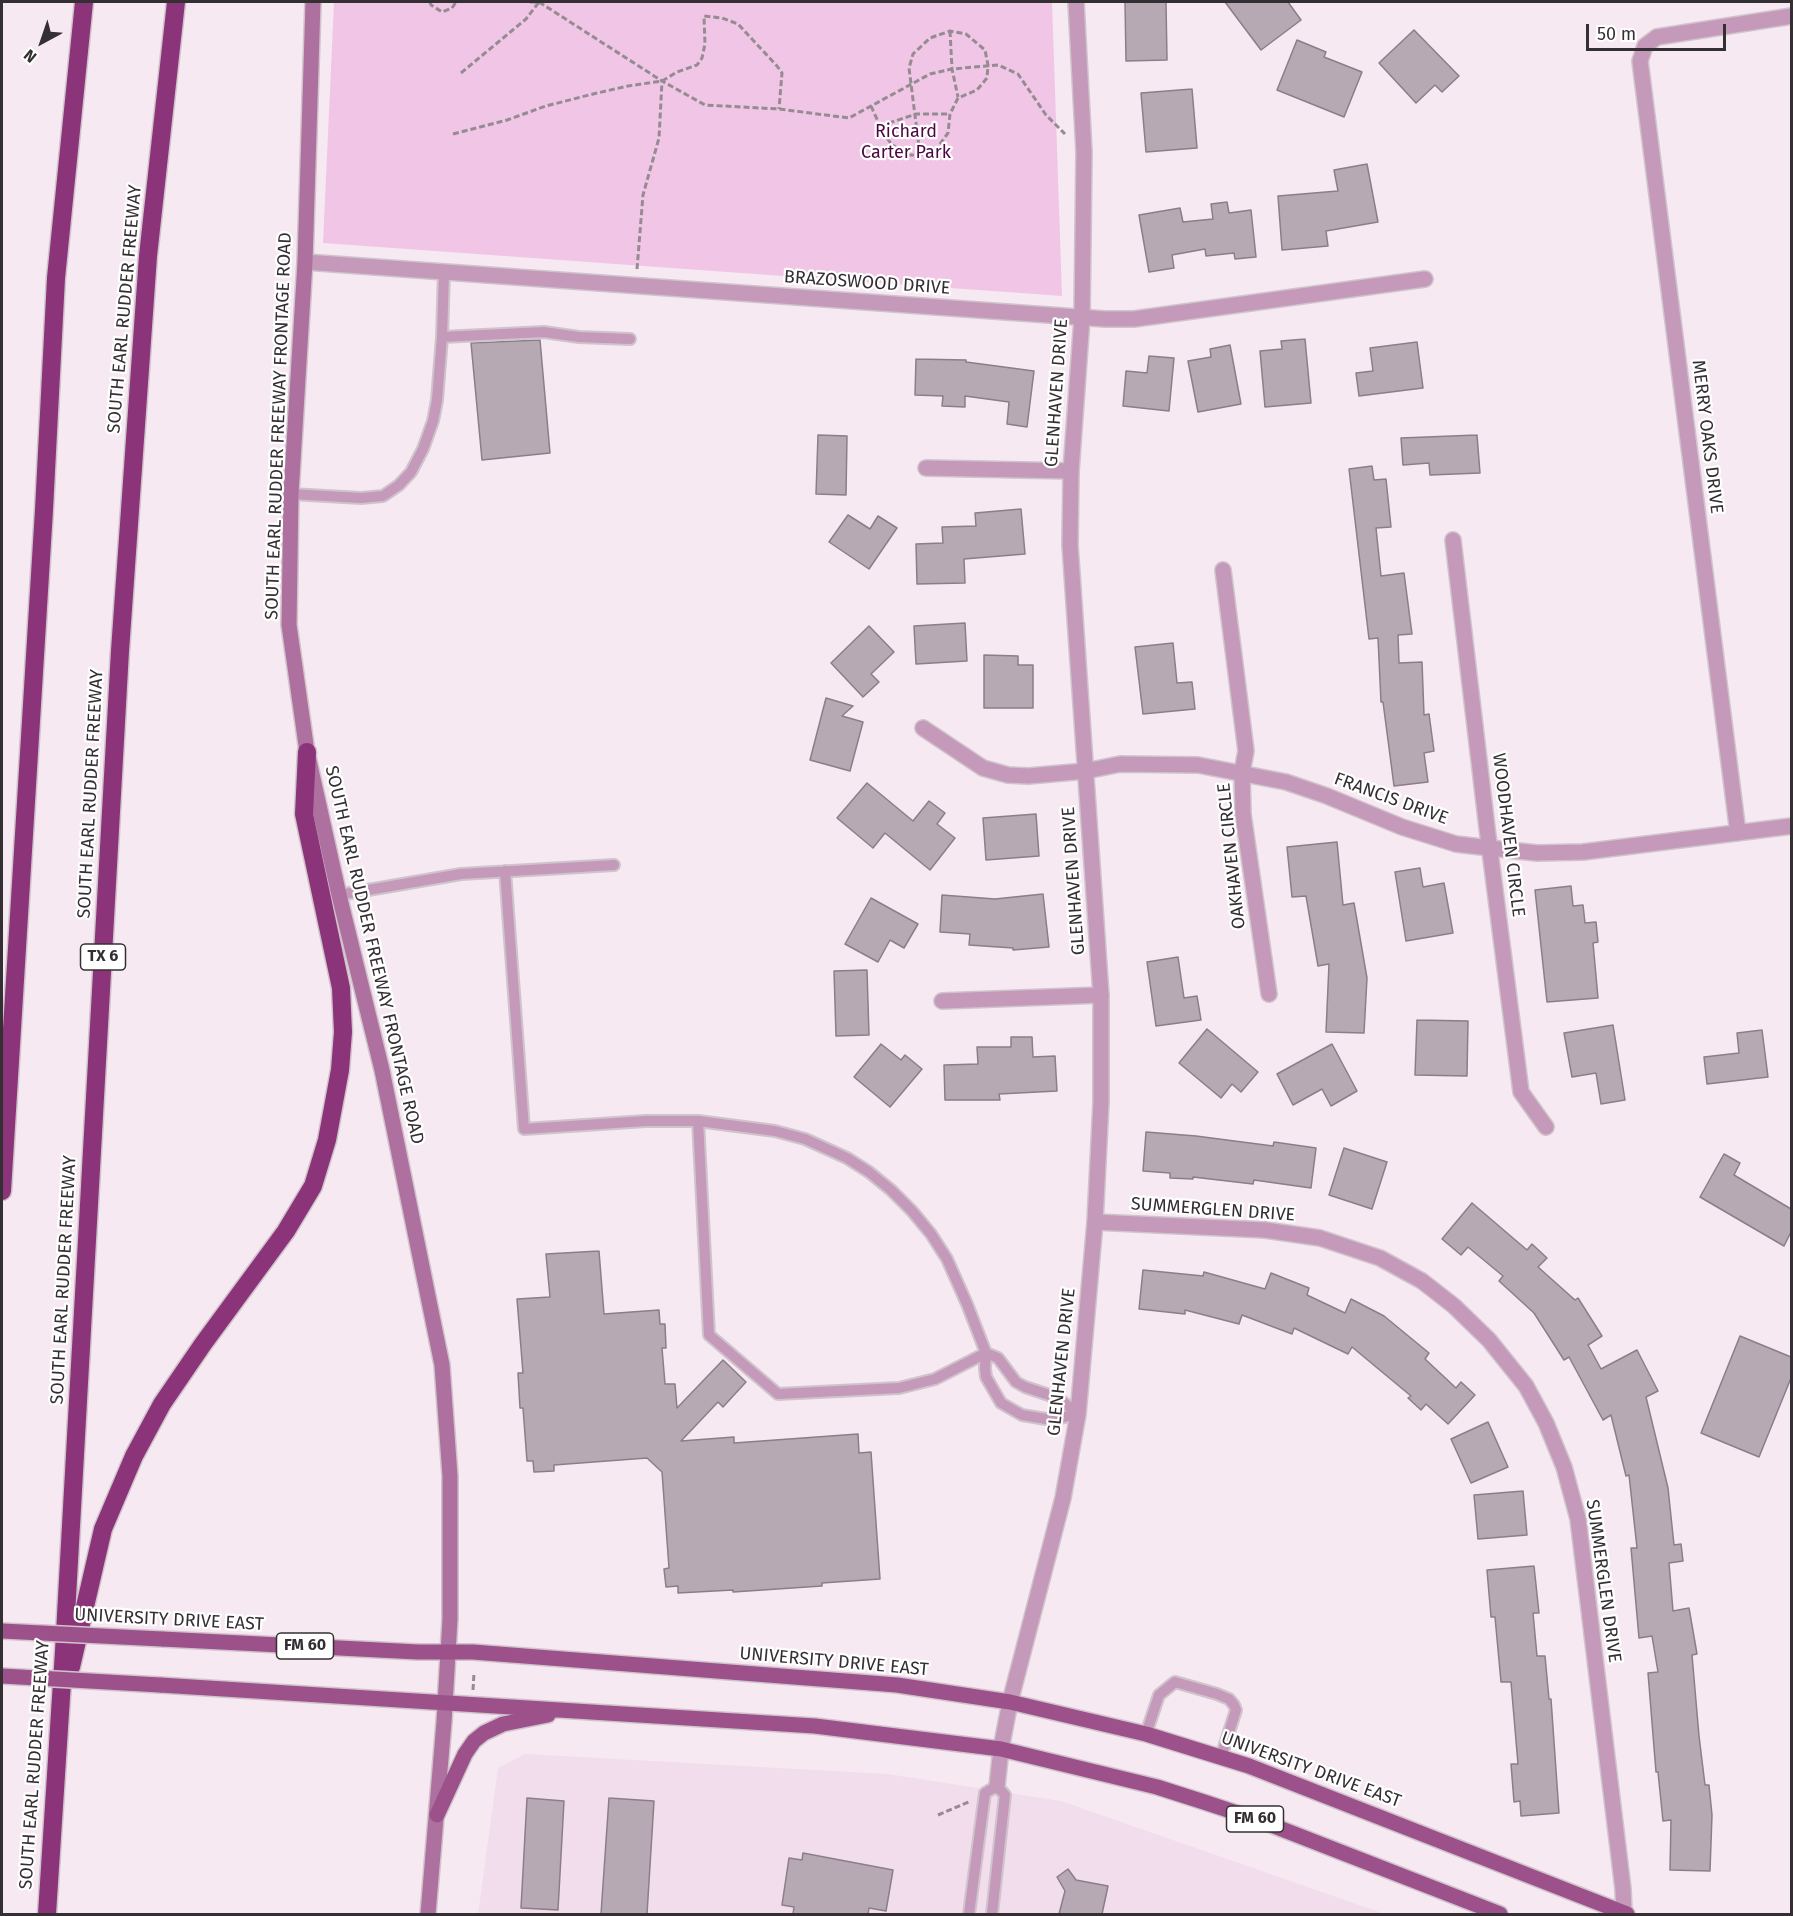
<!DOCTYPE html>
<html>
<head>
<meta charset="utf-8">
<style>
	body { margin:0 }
	#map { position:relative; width:1793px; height:1916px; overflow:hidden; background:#f7e9f2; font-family:"Fira Sans",sans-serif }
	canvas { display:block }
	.frame { position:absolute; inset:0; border:3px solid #342f33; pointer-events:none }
	.north { position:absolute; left:12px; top:12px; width:60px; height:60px; -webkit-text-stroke:4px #fff; paint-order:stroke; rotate:220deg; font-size:16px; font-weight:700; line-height:24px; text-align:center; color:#342f33 }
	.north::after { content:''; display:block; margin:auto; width:21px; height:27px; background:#342f33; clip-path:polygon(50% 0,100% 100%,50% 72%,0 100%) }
	.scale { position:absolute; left:1586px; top:24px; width:140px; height:27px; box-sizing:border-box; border:3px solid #342f33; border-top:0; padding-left:8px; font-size:18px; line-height:21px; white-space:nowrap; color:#342f33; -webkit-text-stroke:4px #fff; paint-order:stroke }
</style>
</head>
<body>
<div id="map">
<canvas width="1793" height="1916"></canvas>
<div class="frame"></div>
<div class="north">N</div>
<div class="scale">50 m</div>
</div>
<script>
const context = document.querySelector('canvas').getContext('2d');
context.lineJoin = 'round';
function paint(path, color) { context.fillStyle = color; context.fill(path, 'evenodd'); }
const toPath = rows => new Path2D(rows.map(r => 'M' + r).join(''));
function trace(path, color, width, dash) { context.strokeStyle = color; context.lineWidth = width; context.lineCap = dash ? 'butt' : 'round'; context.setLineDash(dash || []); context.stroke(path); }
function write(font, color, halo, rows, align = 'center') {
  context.font = font + ' "Fira Sans",sans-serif'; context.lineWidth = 4.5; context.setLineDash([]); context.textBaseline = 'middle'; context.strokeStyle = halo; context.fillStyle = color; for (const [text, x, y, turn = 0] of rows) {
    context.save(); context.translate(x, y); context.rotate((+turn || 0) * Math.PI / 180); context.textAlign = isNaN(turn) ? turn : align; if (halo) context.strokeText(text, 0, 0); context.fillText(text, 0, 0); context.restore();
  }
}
paint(toPath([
	[525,1754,888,1774,1061,1801,1385,1914,478,1914,498,1768]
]), '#f2ddec');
paint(toPath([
	[334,2,1052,2,1062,296,323,243]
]), '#f1c5e5');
const building = toPath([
	[1125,2,1166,2,1167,60,1126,61,1125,2],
	[1225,2,1288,2,1301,20,1261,50,1225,2],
	[1414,30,1459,76,1442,92,1435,85,1416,103,1379,63,1414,30],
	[1297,40,1326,52,1324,57,1362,72,1344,117,1277,90,1297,40],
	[1192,89,1197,148,1146,152,1141,93,1192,89],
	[1367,164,1378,222,1326,231,1328,246,1282,250,1278,196,1338,191,1334,170,1367,164],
	[1227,202,1229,213,1251,210,1256,257,1235,259,1234,253,1206,256,1205,249,1172,255,1174,268,1149,272,1139,215,1180,208,1183,222,1213,219,1211,204,1227,202],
	[1305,339,1311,403,1265,407,1260,351,1282,349,1281,341,1305,339],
	[540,340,550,453,482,460,471,343,540,340],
	[1417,342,1423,388,1359,396,1356,373,1373,371,1370,348,1417,342],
	[1230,345,1241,404,1198,412,1188,361,1211,357,1210,349,1230,345],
	[1149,356,1174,358,1169,411,1123,406,1126,371,1147,373,1149,356],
	[916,359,966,360,966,362,1034,371,1027,427,1007,424,1009,402,965,396,965,407,942,406,943,396,915,395,916,359],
	[818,435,847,436,846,495,816,494,818,435],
	[1477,435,1480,473,1430,475,1429,463,1403,465,1401,438,1477,435],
	[1372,466,1374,480,1386,479,1391,527,1376,528,1381,576,1404,573,1412,634,1398,635,1399,663,1422,662,1424,715,1429,714,1434,751,1424,753,1428,782,1394,786,1383,702,1381,702,1378,638,1369,639,1349,469,1372,466],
	[1021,509,1025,554,964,559,965,583,917,584,916,544,943,543,942,527,976,526,975,513,1021,509],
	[848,515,870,529,878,516,897,528,869,569,829,542,848,515],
	[965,623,967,661,916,664,914,626,965,623],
	[869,626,894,652,871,674,879,682,863,697,831,663,869,626],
	[1173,643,1177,683,1192,682,1195,709,1143,714,1135,647,1173,643],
	[984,655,1018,656,1018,665,1033,665,1033,708,984,708,984,655],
	[826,698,853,706,842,716,863,722,850,771,810,760,826,698],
	[867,783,913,821,929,801,945,813,937,824,955,838,930,870,885,833,873,848,837,818,867,783],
	[1036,814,1039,856,986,860,983,818,1036,814],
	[1337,842,1343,905,1354,903,1367,978,1364,1033,1326,1032,1329,964,1318,966,1306,896,1292,897,1287,847,1337,842],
	[1420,868,1423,887,1444,883,1453,933,1406,941,1395,872,1420,868],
	[1571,886,1573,906,1583,905,1585,923,1596,922,1598,942,1593,943,1598,998,1547,1002,1535,890,1571,886],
	[1043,894,1049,947,1013,950,1013,948,969,945,970,934,940,932,942,895,995,899,1043,894],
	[871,898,918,924,904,948,890,940,878,962,845,944,871,898],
	[1178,957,1184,998,1197,996,1201,1020,1156,1026,1147,962,1178,957],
	[867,970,869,1035,836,1036,834,971,867,970],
	[1417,1020,1468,1021,1467,1076,1415,1075,1417,1020],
	[1613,1025,1625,1100,1601,1104,1596,1073,1572,1077,1564,1033,1613,1025],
	[1207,1029,1258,1072,1241,1092,1232,1084,1221,1098,1179,1063,1207,1029],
	[1762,1030,1768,1077,1707,1084,1704,1057,1739,1053,1737,1033,1762,1030],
	[1011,1037,1032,1037,1033,1057,1055,1056,1057,1091,999,1094,1000,1100,945,1100,944,1065,978,1064,977,1047,1011,1047,1011,1037],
	[881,1044,901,1060,905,1055,922,1069,890,1107,854,1077,881,1044],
	[1332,1044,1357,1091,1331,1106,1322,1089,1293,1105,1277,1074,1332,1044],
	[1146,1132,1196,1136,1273,1146,1274,1142,1316,1148,1311,1188,1254,1180,1253,1184,1193,1177,1193,1179,1170,1178,1170,1173,1143,1171,1146,1132],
	[1344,1148,1387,1162,1372,1209,1329,1195,1344,1148],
	[1724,1154,1740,1163,1734,1175,1791,1209,1791,1232,1784,1246,1700,1197,1724,1154],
	[1472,1203,1527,1250,1532,1244,1547,1258,1538,1267,1575,1300,1578,1298,1602,1336,1588,1345,1601,1369,1637,1350,1658,1391,1646,1397,1668,1488,1674,1545,1681,1544,1683,1561,1669,1563,1673,1611,1689,1608,1697,1654,1692,1655,1699,1736,1705,1785,1709,1785,1712,1815,1710,1871,1670,1870,1671,1820,1663,1821,1658,1772,1656,1772,1648,1673,1658,1672,1652,1636,1639,1638,1631,1548,1637,1548,1629,1475,1626,1476,1611,1415,1603,1420,1569,1357,1564,1360,1534,1313,1499,1281,1503,1276,1468,1247,1461,1255,1442,1239,1472,1203],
	[599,1251,604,1314,659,1310,660,1324,665,1324,666,1348,662,1348,665,1384,675,1384,677,1408,723,1360,746,1382,723,1407,718,1402,681,1441,734,1437,734,1443,858,1434,859,1453,871,1452,880,1579,822,1583,822,1586,733,1592,733,1590,678,1593,678,1586,666,1587,664,1569,669,1568,662,1472,647,1458,554,1465,554,1471,534,1472,533,1461,527,1461,523,1408,520,1408,518,1373,523,1373,517,1299,550,1297,546,1254,599,1251],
	[1143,1270,1203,1276,1204,1272,1265,1289,1271,1273,1309,1288,1307,1295,1345,1313,1351,1299,1384,1316,1429,1353,1425,1359,1456,1388,1461,1382,1475,1395,1448,1424,1426,1404,1421,1410,1408,1398,1411,1396,1352,1347,1348,1354,1294,1328,1292,1334,1242,1315,1239,1324,1185,1310,1185,1314,1139,1309,1143,1270],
	[1740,1336,1791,1357,1791,1378,1759,1457,1701,1433,1740,1336],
	[1488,1422,1508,1467,1471,1483,1451,1439,1488,1422],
	[1523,1491,1527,1535,1478,1539,1474,1495,1523,1491],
	[1534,1566,1539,1613,1533,1613,1537,1656,1545,1656,1549,1699,1551,1699,1559,1813,1521,1816,1520,1801,1514,1802,1511,1764,1518,1764,1511,1682,1501,1682,1495,1617,1491,1617,1487,1570,1534,1566],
	[527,1798,564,1801,558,1910,521,1908,527,1798],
	[609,1798,654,1801,647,1914,601,1914,609,1798],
	[803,1853,893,1870,886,1911,869,1908,868,1914,793,1914,794,1907,782,1905,789,1858,802,1860,803,1853],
	[1068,1869,1076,1880,1108,1886,1102,1914,1059,1914,1065,1891,1057,1877,1068,1869]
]);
paint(building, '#b7a9b3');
trace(building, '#8b7e87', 1.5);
const service = toPath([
	[442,337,544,332,579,337,630,339],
	[291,494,361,498,383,496,399,485,411,472,423,449,433,421,437,400,442,337,444,272],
	[505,871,524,1129,646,1121,698,1121,775,1131,805,1139,847,1158,869,1172,891,1190,912,1211,931,1234,947,1259,967,1304,986,1353,985,1368,986,1377,1001,1403,1022,1415,1052,1420,1078,1414],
	[339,895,461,874,614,865],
	[698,1121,709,1335,778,1394,899,1388,935,1379,986,1353],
	[986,1353,998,1358,1016,1382,1025,1387,1058,1398,1078,1414],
	[1146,1734,1159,1695,1175,1682,1217,1694,1229,1699,1234,1705,1236,1710,1221,1757],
	[969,1914,985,1793,997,1786,1005,1795,992,1914]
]);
const minor = toPath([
	[305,262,1105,319,1134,319,1425,279],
	[926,468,1071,471],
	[1453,540,1487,828,1521,1092,1546,1127],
	[1223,570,1246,751,1242,772,1243,814,1269,994],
	[923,728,983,768,1008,775,1028,776,1086,771,1120,764,1198,765,1286,782,1327,796,1402,827,1456,844,1490,848,1537,853,1583,852,1792,826],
	[1738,833,1640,61,1645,46,1657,37,1792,16],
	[942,1001,1101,995],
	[1095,1222,1265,1230,1320,1238,1380,1258,1422,1281,1454,1306,1489,1340,1526,1386,1546,1423,1564,1467,1578,1519,1623,1889,1624,1913],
	[997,1786,1001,1749]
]);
const tertiary = toPath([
	[1001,1749,1010,1702,1063,1498,1078,1414,1095,1222,1101,1102,1101,995,1070,545,1071,471,1082,318,1084,152,1076,2]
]);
const secondary = toPath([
	[313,2,305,262,291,494,289,625,307,752,339,895,382,1070,442,1365,450,1476,450,1619,444,1722,428,1914]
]);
const primary = toPath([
	[162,1639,418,1652,473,1652,897,1685,1010,1702,1146,1734,1249,1766,1627,1914],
	[160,1685,815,1726,1001,1749,1157,1787,1207,1803,1261,1821,1500,1914],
	[437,1815,465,1754,474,1741,484,1733,503,1724,548,1715]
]);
const motorway = toPath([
	[2,1191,44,510,56,278,84,2],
	[71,1667,103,1529,134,1456,162,1404,203,1344,286,1231,313,1186,327,1140,340,1070,343,1032,341,988,304,814,307,752],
	[47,1914,64,1651,120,651,148,256,176,2]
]);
trace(service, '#d0c4cc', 14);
trace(minor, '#d0c4cc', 18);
trace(tertiary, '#d0c4cc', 18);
trace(secondary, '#d0c4cc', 18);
trace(primary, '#d0c4cc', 18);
trace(motorway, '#d0c4cc', 21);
trace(toPath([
	[430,2,431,5,442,12,452,8,456,2],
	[530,2,539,2,662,81,705,105,779,109,849,118,930,74,952,69,998,65,1018,74,1046,115,1065,134],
	[950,31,952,69,958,97],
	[461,73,526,19,539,2],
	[871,106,880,126,891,144,909,155,920,155,935,151,948,133,950,114,958,98,977,90,987,78,988,65,985,50,966,34,950,31,930,38,913,54,909,68,920,155],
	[880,126,916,114,950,114],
	[453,134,507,120,546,106,593,94,628,86,662,81,677,72,697,65,702,58,705,44,704,16,722,18,738,24,777,66,782,73,779,109],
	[637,269,643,195,659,138,662,81],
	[473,1690,474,1673],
	[938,1815,971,1801]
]), '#958c92', 3, [6, 3]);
trace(service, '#c499b9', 10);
trace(minor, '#c499b9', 15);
trace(tertiary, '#c499b9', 15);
trace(secondary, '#ae709e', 15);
trace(primary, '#9c518b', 15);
trace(motorway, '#8c347a', 18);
const primaryBridge = toPath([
	[2,1631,162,1639],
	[2,1676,160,1685]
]);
trace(primaryBridge, '#d0c4cc', 18, []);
trace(primaryBridge, '#9c518b', 15);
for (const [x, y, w] of [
	[103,957,45],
	[305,1646,57],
	[1255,1819,57]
]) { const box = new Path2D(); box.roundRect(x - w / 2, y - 13, w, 26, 4.5); context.fillStyle = '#fff'; context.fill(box); trace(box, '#342f33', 1.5); }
write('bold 16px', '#342f33', null, [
	["TX 6",103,957],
	["FM 60",305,1646],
	["FM 60",1255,1819]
]);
write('18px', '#4b0740', '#fff', [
	["Richard",906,132],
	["Carter Park",906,153]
]);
write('18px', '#342f33', '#fff', [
	["BRAZOSWOOD DRIVE",867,283,4],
	["SOUTH EARL RUDDER FREEWAY",125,309,-85],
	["GLENHAVEN DRIVE",1057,393,-86],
	["SOUTH EARL RUDDER FREEWAY FRONTAGE ROAD",279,426,-88],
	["MERRY OAKS DRIVE",1707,437,83],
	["SOUTH EARL RUDDER FREEWAY",91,794,-87],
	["FRANCIS DRIVE",1391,799,20],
	["WOODHAVEN CIRCLE",1508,835,83],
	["OAKHAVEN CIRCLE",1232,856,-96],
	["GLENHAVEN DRIVE",1074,881,-94],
	["SOUTH EARL RUDDER FREEWAY FRONTAGE ROAD",374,955,77],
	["SUMMERGLEN DRIVE",1213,1210,4],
	["SOUTH EARL RUDDER FREEWAY",64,1280,-87],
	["GLENHAVEN DRIVE",1062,1362,-84],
	["SUMMERGLEN DRIVE",1603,1581,82],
	["UNIVERSITY DRIVE EAST",169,1620,3],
	["UNIVERSITY DRIVE EAST",834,1662,5],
	["SOUTH EARL RUDDER FREEWAY",35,1765,-86],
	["UNIVERSITY DRIVE EAST",1311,1770,20]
]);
</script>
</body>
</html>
